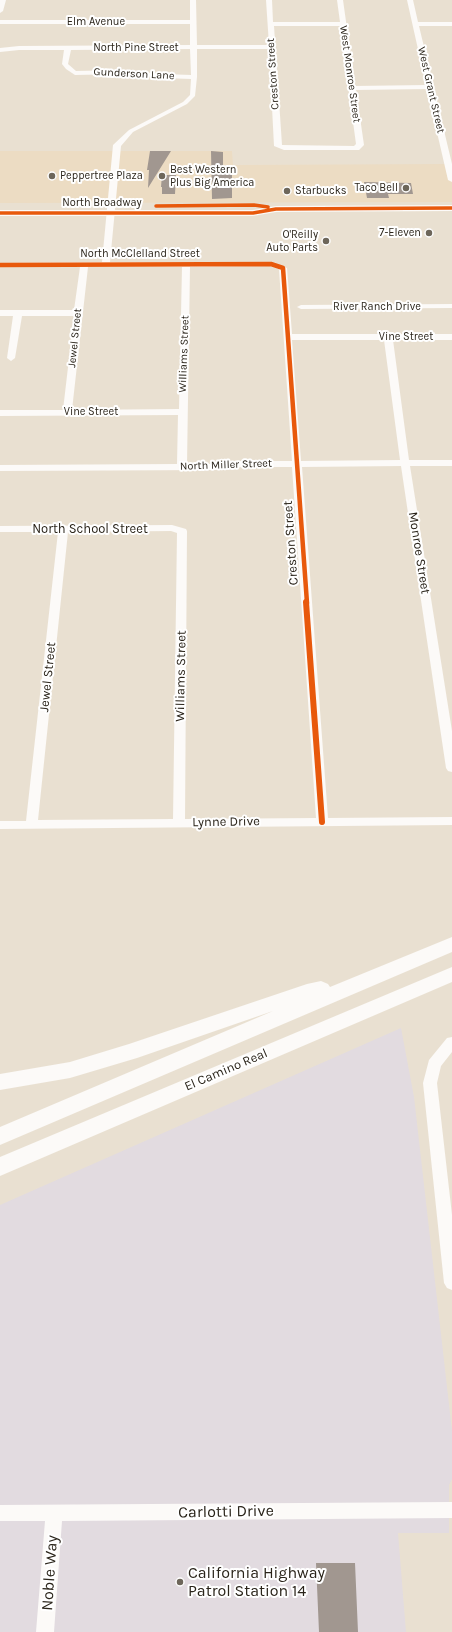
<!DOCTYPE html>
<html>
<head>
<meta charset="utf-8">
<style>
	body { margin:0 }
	canvas { display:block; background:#e9e0d1 }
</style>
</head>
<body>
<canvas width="452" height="1632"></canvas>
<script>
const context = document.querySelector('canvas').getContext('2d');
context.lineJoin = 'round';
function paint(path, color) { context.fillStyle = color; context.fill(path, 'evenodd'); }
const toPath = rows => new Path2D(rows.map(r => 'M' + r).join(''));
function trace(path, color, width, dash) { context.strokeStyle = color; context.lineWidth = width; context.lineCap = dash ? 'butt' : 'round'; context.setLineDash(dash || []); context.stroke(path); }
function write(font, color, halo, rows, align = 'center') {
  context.font = font + ' Karla,sans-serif'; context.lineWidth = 4; context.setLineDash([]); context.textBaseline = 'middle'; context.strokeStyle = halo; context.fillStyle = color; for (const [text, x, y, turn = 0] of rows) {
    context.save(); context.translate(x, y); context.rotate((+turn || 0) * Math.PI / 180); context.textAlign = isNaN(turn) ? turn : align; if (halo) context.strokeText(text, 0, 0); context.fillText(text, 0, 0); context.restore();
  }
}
paint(toPath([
	[0,151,232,151,233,165,452,164,452,202,0,203]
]), '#ecdcc3');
paint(toPath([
	[401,1028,414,1097,452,1431,452,1479,449,1485,449,1533,398,1533,406,1632,0,1632,0,1205]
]), '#e2dbe0');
paint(toPath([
	[150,151,171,151,148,188,149,170,147,170],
	[211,151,223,152,223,170,232,170,232,198,212,199],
	[162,175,176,175,175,194,162,194,162,187,161,187],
	[364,182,411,183,413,194,388,194,389,198,367,198],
	[316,1563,355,1563,358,1632,319,1632]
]), '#a19790');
paint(toPath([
	[0,0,6,0,3,11,0,13,0,0],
	[190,0,196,0,197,45,269,45,266,0,272,0,273,22,340,22,337,0,343,0,355,86,426,85,407,0,413,0,418,22,452,22,452,26,419,26,452,164,452,182,448,180,427,89,356,90,364,145,359,150,284,150,274,146,269,49,197,49,197,77,195,96,187,104,133,132,121,146,110,262,271,262,287,268,292,334,452,334,452,340,393,340,409,460,452,460,452,466,410,466,452,731,452,772,448,771,446,768,401,466,302,467,328,818,452,817,452,825,0,829,0,821,26,821,58,532,0,532,0,526,172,525,186,529,187,531,185,819,316,818,292,467,242,467,212,470,0,471,0,465,177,464,178,415,0,416,0,410,63,410,74,316,22,316,15,358,11,361,7,358,13,316,0,316,0,310,74,310,80,267,0,267,0,263,102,262,113,145,129,130,183,102,190,95,191,79,162,78,124,74,75,75,66,69,62,64,64,50,19,50,0,52,0,48,19,46,190,45,190,24,0,24,0,20,190,20,190,0],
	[274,26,340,26,356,144,354,146,282,145,274,26],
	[190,49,191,75,162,74,124,70,76,71,68,64,71,50,190,49],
	[270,266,279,269,292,461,242,461,212,464,187,464,190,267,270,266],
	[88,267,182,267,179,409,72,410,88,267],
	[292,340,384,340,400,460,301,461,292,340],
	[171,531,177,533,173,819,38,820,68,532,171,531],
	[452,304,452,308,301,309,297,307,301,305,452,304],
	[452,1037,452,1052,441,1066,437,1083,452,1215,452,1290,447,1288,444,1283,423,1083,429,1060,447,1038,452,1037],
	[452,1502,452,1518,62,1521,54,1632,36,1632,45,1521,0,1521,0,1505,452,1502]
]), '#fcfaf8');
paint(toPath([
	[452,205,452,211,276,212,253,216,0,216,0,210,253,210,276,206,452,205]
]), '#fcfaf8');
paint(toPath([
	[452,937,452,952,0,1145,0,1127,273,1011,137,1058,70,1078,0,1090,0,1074,70,1062,129,1044,307,984,321,981,328,984,330,987,452,937],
	[452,967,452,982,0,1176,0,1157,452,967]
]), '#fcfaf8');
trace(toPath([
	[156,206,254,205,268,207],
	[0,213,253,213,276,209,452,208]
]), '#e8590c', 3.5);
trace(toPath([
	[0,265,271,264,283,268,307,603]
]), '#e8590c', 4.5);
trace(toPath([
	[306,602,322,822]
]), '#e8590c', 6);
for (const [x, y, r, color] of [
	[52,176,4,"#6d665a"],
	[162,176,4,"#6d665a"],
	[406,188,4,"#6d665a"],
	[287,191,4,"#6d665a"],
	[429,233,4,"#6d665a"],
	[326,241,4,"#6d665a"],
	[180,1582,4,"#6d665a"]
]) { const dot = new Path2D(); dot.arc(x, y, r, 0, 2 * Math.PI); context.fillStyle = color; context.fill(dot); trace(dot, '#fff', 1.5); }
write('11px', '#2a241a', '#fff', [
	["Elm Avenue",96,22],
	["North Pine Street",136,48],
	["Gunderson Lane",134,74,3],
	["Creston Street",273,74,-94],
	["West Monroe Street",350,74,82],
	["West Grant Street",431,90,77],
	["North Broadway",102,203],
	["North McClelland Street",140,254],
	["River Ranch Drive",377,307],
	["Vine Street",406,337],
	["Jewel Street",75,338,-84],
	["Williams Street",184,354,-88],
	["Vine Street",91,412],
	["North Miller Street",226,465,-2]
]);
write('11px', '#2a241a', '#fff', [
	["Best Western",170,170],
	["Plus Big America",170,183],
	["Peppertree Plaza",60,176],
	["Taco Bell",398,188,"right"],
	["Starbucks",295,191],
	["7-Eleven",421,233,"right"],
	["O'Reilly",318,235,"right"],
	["Auto Parts",318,248,"right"]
], 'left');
write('13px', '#2a241a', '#fff', [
	["North School Street",90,529],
	["Creston Street",291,543,-94],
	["Monroe Street",419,553,81],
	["Williams Street",181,676,-89],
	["Jewel Street",48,677,-84],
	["Lynne Drive",226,822,-1],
	["El Camino Real",226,1070,-23]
]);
write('16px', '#2a241a', '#fff', [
	["Carlotti Drive",226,1512,-1],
	["Noble Way",50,1573,-86]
]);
write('16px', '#2a241a', '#fff', [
	["California Highway",188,1573],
	["Patrol Station 14",188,1591]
], 'left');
</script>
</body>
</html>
